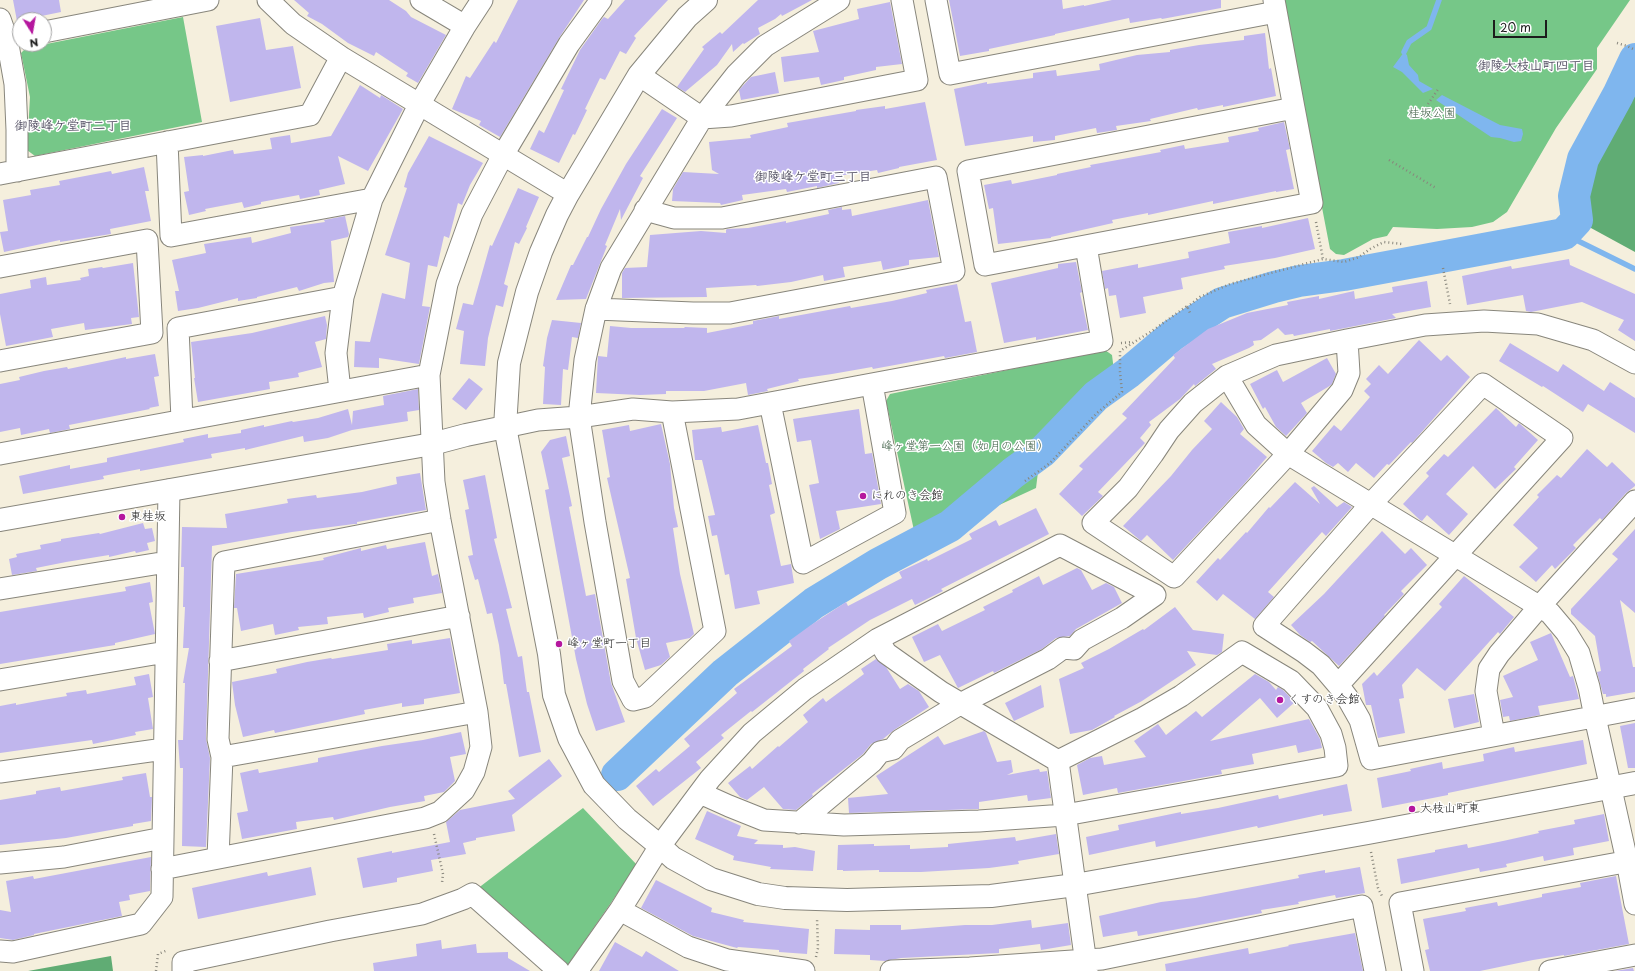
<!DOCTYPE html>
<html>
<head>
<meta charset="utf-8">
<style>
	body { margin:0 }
	#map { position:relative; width:1635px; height:971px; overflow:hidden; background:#f5efdd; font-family:"Playpen Sans",sans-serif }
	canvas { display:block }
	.north { position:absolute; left:12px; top:12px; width:40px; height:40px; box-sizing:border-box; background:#fff; border:1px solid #a4a4a4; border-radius:50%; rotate:169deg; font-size:11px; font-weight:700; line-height:16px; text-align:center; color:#1c1c1c }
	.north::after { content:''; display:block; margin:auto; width:14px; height:18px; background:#b5179e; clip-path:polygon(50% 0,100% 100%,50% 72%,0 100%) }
	.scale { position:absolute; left:1493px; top:20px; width:54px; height:18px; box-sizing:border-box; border:2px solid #1c1c1c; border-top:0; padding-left:5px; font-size:12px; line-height:14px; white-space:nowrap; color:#1c1c1c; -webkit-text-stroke:3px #fff; paint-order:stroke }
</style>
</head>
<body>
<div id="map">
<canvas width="1635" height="971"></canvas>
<div class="north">N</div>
<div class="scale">20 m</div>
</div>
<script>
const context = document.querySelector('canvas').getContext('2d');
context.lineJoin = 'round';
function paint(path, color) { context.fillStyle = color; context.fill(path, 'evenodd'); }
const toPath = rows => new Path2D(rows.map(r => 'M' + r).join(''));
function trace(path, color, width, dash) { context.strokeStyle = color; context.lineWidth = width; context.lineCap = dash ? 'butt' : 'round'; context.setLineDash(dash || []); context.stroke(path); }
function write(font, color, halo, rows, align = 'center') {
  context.font = font + ' "Playpen Sans","Klee One",sans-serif'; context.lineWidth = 3; context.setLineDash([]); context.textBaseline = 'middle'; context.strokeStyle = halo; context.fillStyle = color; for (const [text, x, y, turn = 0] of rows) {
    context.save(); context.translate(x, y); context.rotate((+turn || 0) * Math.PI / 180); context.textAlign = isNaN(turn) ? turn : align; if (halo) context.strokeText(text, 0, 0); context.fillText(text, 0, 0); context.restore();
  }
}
paint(toPath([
	[1282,0,1630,0,1597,48,1597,69,1556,128,1507,212,1493,222,1472,227,1437,229,1393,227,1387,236,1373,239,1344,255,1336,254,1330,249],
	[183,17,202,122,35,156,27,150,30,97,21,53,26,48],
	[1105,350,1112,355,1116,387,1110,395,1039,464,1036,488,930,537,918,549,886,401,890,394],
	[583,808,637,865,568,965,477,889]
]), '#76c788');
paint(toPath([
	[1635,69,1635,252,1591,228,1584,221,1580,207,1579,189,1584,171,1622,101],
	[111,956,113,971,28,971]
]), '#60ac74');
paint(toPath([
	[1404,52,1407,55,1409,65,1418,75,1419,81,1433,89,1423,93,1402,72,1393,67],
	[1442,95,1500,125,1522,129,1523,134,1521,141,1514,142,1500,138,1491,137,1436,100]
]), '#7fb6ee');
trace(toPath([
	[1404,52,1409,42,1429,28,1439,0],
	[1564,234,1635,269]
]), '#7fb6ee', 5.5);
trace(toPath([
	[617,775,725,673,814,603,878,564,950,526,1013,473,1043,451,1096,396,1128,373,1173,335,1222,303,1274,287,1299,281,1344,275,1564,234,1577,220,1574,196,1583,159,1618,95,1635,59]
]), '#7fb6ee', 32);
paint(toPath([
	[13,0,59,0,61,12,17,21],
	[294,0,389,0,406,11,411,17,446,35,418,83,406,76,408,73,376,52,374,56,348,43,322,24,307,16,309,13],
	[518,0,584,0,559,38,500,137,479,125,481,121,452,109,466,76,470,78,494,41,496,43],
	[625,0,668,0,634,36,636,38,626,54,620,51,605,80,600,78,585,109,587,110,575,135,573,134,559,163,530,149,539,130,544,133,564,90,561,89,580,50,602,19,604,17,608,19],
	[758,0,812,0,782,16,781,14,775,19,758,28,760,34,744,44,743,43,733,52,732,44,717,65,685,92,677,87,704,49,702,47,720,32,722,34],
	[949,0,1062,0,1063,9,1084,5,1084,6,1112,0,1221,0,1221,8,1162,19,1161,18,1130,23,1129,18,1055,34,1055,35,989,49,989,51,960,56],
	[890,2,902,64,876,67,876,70,844,77,844,80,821,85,819,77,784,82,781,57,819,52,813,31,859,19,857,9],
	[260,18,266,50,293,46,301,88,230,102,216,26],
	[1265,33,1269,69,1271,68,1276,96,1223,107,1223,105,1198,110,1197,108,1150,119,1151,121,1116,126,1117,130,1097,133,1096,128,1055,136,1055,140,1033,142,1033,136,965,146,954,89,987,82,987,84,1033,78,1033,73,1056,70,1057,76,1100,70,1099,64,1137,55,1170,52,1170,50,1199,45,1244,40,1244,36],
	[775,72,779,93,741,100,739,90,751,77],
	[360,85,380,98,381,95,403,109,368,171,338,156,345,184,319,190,320,195,300,199,299,195,261,202,261,204,244,208,242,202,205,209,206,211,189,215,184,192,189,191,184,157,203,155,203,156,233,150,234,154,272,149,270,138,290,135,291,143,331,136],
	[925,102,937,160,899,167,899,168,878,173,877,170,838,176,839,183,817,188,817,186,787,192,786,189,742,195,743,200,721,205,720,203,672,201,673,189,683,172,719,174,712,170,709,142,751,138,750,135,788,127,787,123,856,111,856,110,885,106,885,109],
	[662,109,677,118,640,176,643,178,621,220,620,209,605,245,607,246,586,299,556,300,571,265,573,265,587,237,588,237,601,209,626,164],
	[1284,122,1290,149,1286,150,1294,189,1276,192,1276,191,1213,204,1213,201,1148,215,1148,213,1112,220,1113,223,1051,237,1051,238,998,244,993,208,989,209,984,185,1011,180,1012,184,1057,175,1057,174,1091,167,1090,165,1161,152,1160,150,1184,145,1185,149,1229,142,1228,137,1259,131,1258,128],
	[429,136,483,163,470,185,462,205,458,203,449,238,444,236,437,267,428,265,422,306,430,307,419,364,379,358,379,368,354,367,355,341,370,342,382,293,405,299,410,263,385,255,407,188,404,187,408,173],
	[144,167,149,191,145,191,151,221,110,229,111,234,60,242,60,240,4,252,0,232,8,231,3,200,31,195,30,190,60,185,59,181,111,171,112,174],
	[518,188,539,197,526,227,527,228,519,244,515,242,504,284,508,286,503,307,496,305,488,338,485,366,460,364,464,331,456,329,463,303,473,305,490,245,492,246],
	[928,200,939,257,909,260,909,265,883,270,881,261,843,267,845,277,824,281,823,275,791,282,757,286,756,285,706,288,707,297,622,298,622,273,625,268,647,267,650,235,701,231,726,233,726,230,727,229,748,228,786,221,786,223,829,214,828,210,842,207,842,210,851,209,852,216],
	[345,216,349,234,348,237,331,241,334,282,324,283,299,291,297,287,257,297,257,298,238,301,238,298,198,308,178,311,175,291,179,291,172,260,206,253,204,244,251,237,252,243,291,233,290,227,325,222,324,220],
	[1308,218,1315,249,1275,258,1224,266,1225,269,1181,278,1183,289,1143,297,1146,313,1120,318,1116,295,1109,296,1108,288,1105,289,1102,271,1138,264,1138,268,1189,258,1188,252,1230,243,1228,232,1262,226,1262,228],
	[1569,259,1570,265,1635,294,1635,341,1618,330,1624,320,1582,302,1531,312,1526,311,1523,295,1467,305,1462,276,1511,266,1512,269],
	[1076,262,1082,292,1080,293,1088,330,1036,340,1036,337,1004,343,991,283,1058,268,1058,264],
	[133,263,139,317,131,318,132,324,85,330,84,323,51,329,53,337,6,346,0,314,0,294,31,288,30,280,46,277,47,285,81,280,80,278,89,276,88,269,102,267,103,268],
	[1427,281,1431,307,1392,314,1396,318,1330,331,1330,329,1294,336,1293,334,1285,335,1278,328,1261,340,1253,341,1254,345,1249,348,1212,364,1216,369,1195,386,1194,384,1180,399,1149,422,1151,425,1140,438,1145,443,1098,492,1103,496,1082,516,1059,494,1083,469,1079,466,1127,418,1122,414,1175,358,1173,355,1208,329,1247,313,1288,305,1287,302,1319,296,1319,299,1354,291,1355,299,1393,292,1392,287],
	[957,284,965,322,971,321,977,352,945,358,944,356,873,369,872,367,832,374,798,379,799,381,767,389,768,391,748,395,746,383,704,391,666,391,666,394,640,395,596,393,598,356,607,357,610,326,631,328,684,328,685,327,707,328,707,333,753,324,753,321,779,316,779,319,850,306,851,308,892,301,927,293,926,290],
	[325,316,327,325,326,339,315,342,322,367,298,373,299,377,269,382,270,389,198,402,194,378,195,378,191,342,252,333],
	[552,320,581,323,578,338,572,337,568,370,563,369,561,405,543,404,545,367,543,366,547,338],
	[1419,340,1441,361,1447,355,1470,377,1412,443,1411,442,1389,465,1387,464,1374,478,1356,463,1348,472,1338,463,1333,467,1326,463,1312,451,1334,425,1341,431,1370,397,1364,391,1371,384,1366,379,1379,365,1388,374],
	[1510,343,1558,372,1563,364,1604,391,1610,382,1635,398,1635,433,1588,404,1583,412,1543,386,1542,387,1499,361],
	[155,354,159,376,154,377,159,406,149,408,150,409,69,425,70,429,50,433,49,429,21,435,20,428,0,432,0,384,20,380,19,377,44,371,67,367,68,369,126,357,126,359],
	[1327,358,1336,374,1332,384,1328,387,1301,403,1307,413,1286,436,1276,427,1265,407,1263,409,1250,384,1277,370,1283,382],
	[469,378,483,389,466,410,452,399],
	[418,389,419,410,407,412,408,421,352,430,328,438,304,442,303,436,245,450,245,448,211,454,212,458,140,471,140,469,103,476,104,479,23,494,19,476,70,465,70,469,107,462,107,458,184,442,183,439,208,434,208,438,241,433,241,430,264,425,264,427,292,421,293,422,318,418,348,409,352,425,353,411,384,405,383,396],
	[1221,402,1237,417,1244,429,1240,434,1267,457,1244,484,1173,560,1147,535,1141,541,1123,526,1171,476,1192,450,1212,429,1204,421],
	[1496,408,1516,427,1519,423,1538,440,1514,467,1516,469,1495,489,1473,466,1446,494,1468,514,1449,535,1427,515,1422,521,1420,520,1403,504,1429,476,1426,473,1444,454,1448,457],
	[859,409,865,454,872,453,881,504,836,511,840,529,820,539,809,485,819,483,811,440,797,442,793,419],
	[661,424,670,464,674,508,678,527,673,528,680,574,694,634,690,638,666,643,670,657,661,665,645,670,636,638,626,579,630,578,607,478,610,477,602,430,629,425,630,431],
	[758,425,766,463,768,463,772,484,769,485,775,513,770,515,781,566,791,564,794,583,757,591,760,604,735,609,729,574,725,575,717,535,712,536,708,516,715,515,702,460,695,460,692,430,721,427,722,432],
	[566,436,570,456,562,458,572,506,569,507,586,596,595,594,611,683,625,722,596,731,587,704,576,659,550,518,545,490,549,489,541,452,550,440],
	[1587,449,1607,467,1612,462,1635,484,1635,486,1626,493,1602,520,1600,518,1573,545,1576,548,1555,569,1552,565,1536,582,1519,567,1538,548,1513,525,1539,497,1537,495,1557,475,1561,478],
	[420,473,426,510,357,522,357,524,354,524,292,532,212,546,206,739,210,758,206,847,182,846,183,768,180,768,178,740,183,740,185,683,183,683,189,648,183,648,185,607,183,607,184,567,181,567,182,527,227,528,225,514,288,503,287,499,316,495,317,498,362,492,397,484,396,477],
	[485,475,497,538,494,539,512,608,506,609,518,657,522,656,527,692,529,692,541,752,519,757,506,684,504,684,499,645,492,613,487,614,478,579,475,580,468,556,473,555,465,510,469,509,463,480],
	[1295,482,1320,504,1311,488,1314,486,1337,507,1344,502,1352,507,1326,536,1322,532,1268,592,1274,597,1255,619,1223,594,1217,601,1196,582,1218,558,1220,560,1246,532,1247,533,1269,507,1270,508],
	[1036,508,1049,534,941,589,943,591,915,605,912,599,870,620,828,648,829,649,803,669,804,671,752,712,751,711,721,735,724,738,696,762,701,768,653,806,636,786,656,769,659,772,690,746,684,739,737,693,734,689,792,646,789,641,811,625,846,602,848,606,902,578,899,572,927,559,928,561,972,539,969,534,996,520,999,526],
	[143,523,145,529,152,528,155,541,147,543,149,550,136,553,135,551,109,557,109,555,66,562,36,568,37,571,12,575,9,559,17,557,16,554,41,549,40,545,61,541,61,539,99,533,100,534],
	[1635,529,1635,613,1620,600,1633,667,1635,667,1635,692,1606,697,1606,694,1603,694,1597,672,1601,671,1595,636,1571,614,1571,609,1618,559,1612,554],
	[1382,531,1405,554,1411,548,1427,565,1401,591,1404,594,1384,615,1385,616,1339,666,1312,641,1310,642,1300,635,1291,625,1324,594],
	[425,542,432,576,438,574,442,593,413,598,414,603,388,608,389,612,364,618,363,613,327,617,328,624,298,627,299,630,275,635,273,624,241,631,237,608,234,608,236,574,324,560,323,558,361,548,361,551,386,545,387,549],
	[1077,568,1081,570,1092,590,1106,583,1114,587,1122,603,1076,629,1070,636,1056,638,1042,649,994,673,993,671,958,688,940,655,924,662,912,637,938,624,942,631,985,610,983,607,1013,592,1012,590,1039,576,1043,585],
	[1464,576,1514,617,1500,634,1498,632,1445,691,1417,668,1402,685,1404,698,1399,699,1405,733,1378,738,1371,705,1366,705,1362,684,1374,672,1377,676,1412,639,1442,607,1439,604],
	[150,582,153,602,149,603,155,634,115,643,115,645,0,664,0,612,126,591,125,587],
	[1175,607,1193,630,1224,634,1222,652,1217,655,1187,651,1196,665,1142,701,1114,716,1115,717,1092,730,1070,734,1059,679,1084,668,1081,663,1109,649,1143,629,1144,630],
	[1551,633,1570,677,1573,676,1579,699,1538,706,1540,715,1510,721,1509,716,1503,717,1500,700,1513,697,1503,676,1538,660,1530,642],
	[450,638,460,693,424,699,424,704,402,707,402,703,364,710,365,714,275,733,274,730,243,737,235,705,232,682,277,673,276,669,307,662,331,658,332,659,388,650,387,644,412,640,412,644],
	[876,659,886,667,900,689,908,684,919,691,929,707,894,730,883,739,871,744,863,754,812,794,813,796,796,810,783,809,764,787,747,800,740,797,728,783,750,766,752,769,778,746,779,747,808,722,803,715,823,698,826,702,864,674,861,669],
	[149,674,153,697,148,698,153,729,135,732,136,735,93,744,92,740,0,753,0,706,16,703,16,705,43,700,67,696,66,693,86,690,87,694,136,685,134,677],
	[1255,674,1269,682,1276,690,1278,687,1283,690,1295,702,1277,718,1260,698,1210,741,1309,719,1320,739,1322,748,1298,753,1296,745,1252,754,1254,764,1221,770,1222,774,1118,793,1117,788,1083,795,1077,765,1090,758,1102,756,1104,765,1146,757,1134,741,1158,724,1166,735,1196,711,1202,717],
	[1041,685,1044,707,1014,721,1005,703],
	[1474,694,1479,722,1454,728,1448,699],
	[1635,723,1635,768,1628,768,1620,726],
	[984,731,986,733,997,762,1011,760,1013,772,1007,775,1039,769,1040,772,1047,771,1051,798,1028,801,1027,795,979,802,979,809,849,813,848,798,888,794,876,776,938,736,944,745],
	[461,732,466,754,450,757,455,781,444,792,424,796,425,801,390,807,334,820,333,817,296,822,297,829,242,839,237,813,248,811,240,773,258,769,259,773,318,762,318,758,382,746,423,740],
	[1583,740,1587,764,1448,793,1448,795,1382,808,1377,778,1411,771,1410,769,1442,762,1443,769,1484,761,1483,754,1514,747,1515,752],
	[549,759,562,776,512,815,515,831,476,838,476,840,463,843,466,854,431,860,433,871,397,878,397,882,363,888,357,858,392,851,392,853,450,842,446,822,460,810,515,799,508,791],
	[146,773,150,797,152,797,151,821,133,824,133,826,66,838,0,845,0,800,36,794,36,791,60,787,61,791,123,780,122,777],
	[1347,784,1352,811,1323,816,1323,814,1258,828,1257,826,1156,847,1155,841,1089,855,1086,837,1119,830,1118,825,1181,812,1181,814,1218,808,1278,795,1279,799],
	[707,811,741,826,737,836,758,840,754,844,783,845,783,848,795,847,815,851,813,871,770,869,771,867,733,860,734,856,695,839],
	[1604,814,1609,841,1573,848,1574,855,1544,861,1543,856,1506,864,1507,867,1480,872,1479,868,1401,884,1397,859,1435,852,1435,850,1467,844,1468,848,1503,841,1539,833,1538,831,1575,824,1574,820],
	[1056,834,1059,854,1018,861,1019,864,989,868,921,872,879,872,879,870,843,871,843,870,837,870,838,845,874,844,874,846,910,845,910,849,948,847,948,844,1015,837,1016,841],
	[151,857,150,891,129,895,130,900,119,902,122,916,34,934,34,935,13,940,0,938,0,910,11,912,6,881,33,876,34,879],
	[311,867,316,895,198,919,192,888,267,872,268,876],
	[1360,867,1365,893,1336,898,1335,895,1298,902,1299,904,1261,910,1262,913,1173,930,1138,936,1137,931,1103,937,1099,916,1161,902,1195,898,1299,878,1298,875,1325,870,1325,873],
	[1616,876,1629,944,1564,956,1564,955,1533,960,1480,971,1430,971,1425,950,1429,949,1423,919,1466,911,1465,908,1497,902,1498,906,1542,897,1542,894,1581,887,1580,883],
	[656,880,712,908,711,912,744,920,743,922,809,929,807,954,779,952,779,950,738,947,737,948,693,936,641,908],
	[1031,920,1032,928,1068,923,1071,945,1041,950,1040,944,999,949,999,953,901,958,885,961,870,960,870,955,834,954,835,929,870,930,870,925,901,925,901,930,965,925,992,925],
	[1355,933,1363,971,1166,971,1165,964,1248,948,1249,954,1289,946,1288,945],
	[441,940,442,949,476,944,477,953,508,952,508,958,530,971,374,971,373,963,417,956,416,944],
	[615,942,642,957,646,951,679,971,599,971],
	[1633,968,1634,971,1615,971]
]), '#c0b6ed');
const minor = toPath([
	[268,0,293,24,341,57,568,194],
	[421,0,465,26],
	[936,0,950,74,1276,12],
	[1274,0,1294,108,1312,203,985,265,968,171,1294,108],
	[0,19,7,39,15,84,17,130,17,171],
	[44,32,208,0],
	[639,75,702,118,731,116,917,80,902,0],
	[167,142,171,236,372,199],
	[0,174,310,115,341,57],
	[0,267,147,240,152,333,0,361],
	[596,309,693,313,730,313,954,271,936,177,722,218,674,218,645,210],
	[1347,340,1349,373,1342,390,1288,454,1174,577,1093,523,1128,488,1153,454,1169,430,1193,403,1227,376,1276,355,1347,340,1425,325,1484,321,1538,324,1593,340,1635,363],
	[1227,376,1256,425,1288,454,1550,613,1566,632,1579,653,1589,687,1595,717,1627,861,1635,904],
	[340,391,336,353,343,297,372,199,419,105,465,26,482,0],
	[770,403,803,563,895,513,872,384],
	[672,412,715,631,645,697,633,700,623,681,595,522,579,417,585,360,596,309,611,268,702,118,736,75,765,46,839,0],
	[182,420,178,328,343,297],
	[505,427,538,420,579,417,633,409,672,412,738,409,1102,341,1086,246],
	[0,454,429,375],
	[0,589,167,562],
	[878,639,886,653,941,692,1058,761],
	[220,661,459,616],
	[0,680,166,652],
	[1338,685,1562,438,1483,384,1370,505,1264,626,1304,652,1321,665,1338,685,1347,697,1360,720,1371,759,1635,709],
	[1494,735,1486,691,1489,669,1499,654,1539,607,1635,501],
	[222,757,477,712],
	[1058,761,1087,971],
	[0,772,164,749],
	[700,793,729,806,764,820,844,825,979,821,1065,815,1337,766,1335,748,1331,734,1317,708,1291,681,1242,652,1181,696,1143,718,1058,761],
	[218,858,222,757,218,739,224,562,440,520],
	[0,863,64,857,163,838],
	[162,869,425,818,440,812,464,790,474,772,481,747,477,712,440,520,434,482,429,375,447,284,472,214,503,155,569,44,601,0],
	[620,910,688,947,727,960,804,971],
	[0,951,13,952,141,924,162,897,169,490],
	[183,971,183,962,330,931,422,914,463,899,472,894,559,971],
	[577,971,620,910,660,846,710,779,752,733,805,689,878,639,1060,545,1155,595,1122,618,1082,640,1074,649,1063,648,1048,659,960,704,900,740,893,749,880,752,872,762,799,823],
	[891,971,970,968,1102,959,1362,906,1375,971],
	[1413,971,1400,903,1635,860],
	[1550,971,1635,955]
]);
const tertiary = toPath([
	[706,0,687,17,639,75,568,194,557,215,541,252,527,292,509,363,505,427,549,654,554,695,569,738,594,785,627,819,660,846,673,858,711,879,758,894,785,898,847,900,991,896,1075,885,1368,833,1635,783],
	[0,520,432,444,466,435,505,427]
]);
trace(minor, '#88867c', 23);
trace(tertiary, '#88867c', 24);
trace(toPath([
	[1617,43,1627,46,1635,50],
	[1428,104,1439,88],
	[1389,160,1436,188],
	[1316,222,1323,259],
	[1443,268,1450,304],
	[1187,307,1200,297,1230,284,1323,259,1344,262,1359,257,1370,249,1384,242,1402,244],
	[1121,343,1132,342],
	[1025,481,1050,463,1097,413,1122,392,1120,372,1120,351,1152,331,1187,306,1190,313],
	[434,834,443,874,442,883],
	[1371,852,1378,888,1382,896],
	[816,957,818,948,817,918],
	[156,971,158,954,168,950]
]), '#88867c', 2.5, [1, 3]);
trace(minor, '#fff', 21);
trace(tertiary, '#fff', 22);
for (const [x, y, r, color] of [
	[863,496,4,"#b5179e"],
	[122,517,4,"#b5179e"],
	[559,644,4,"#b5179e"],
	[1280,700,4,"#b5179e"],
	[1412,809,4,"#b5179e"]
]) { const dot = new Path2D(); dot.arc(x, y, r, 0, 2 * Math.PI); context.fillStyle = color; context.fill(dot); trace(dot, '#fff', 1.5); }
write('12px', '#406047', '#fff', [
	["桂坂公園",1432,114],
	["峰ヶ堂第一公園（如月の公園）",965,447]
]);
write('12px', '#1c1c1c', '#fff', [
	["にれのき会館",871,496],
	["東桂坂",130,517],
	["峰ヶ堂町一丁目",567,644],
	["くすのき会館",1288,700],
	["大枝山町東",1420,809]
], 'left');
write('bold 13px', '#555265', '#fff', [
	["御陵大枝山町四丁目",1536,66],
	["御陵峰ケ堂町二丁目",73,126],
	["御陵峰ケ堂町三丁目",813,177]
]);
</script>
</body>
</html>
